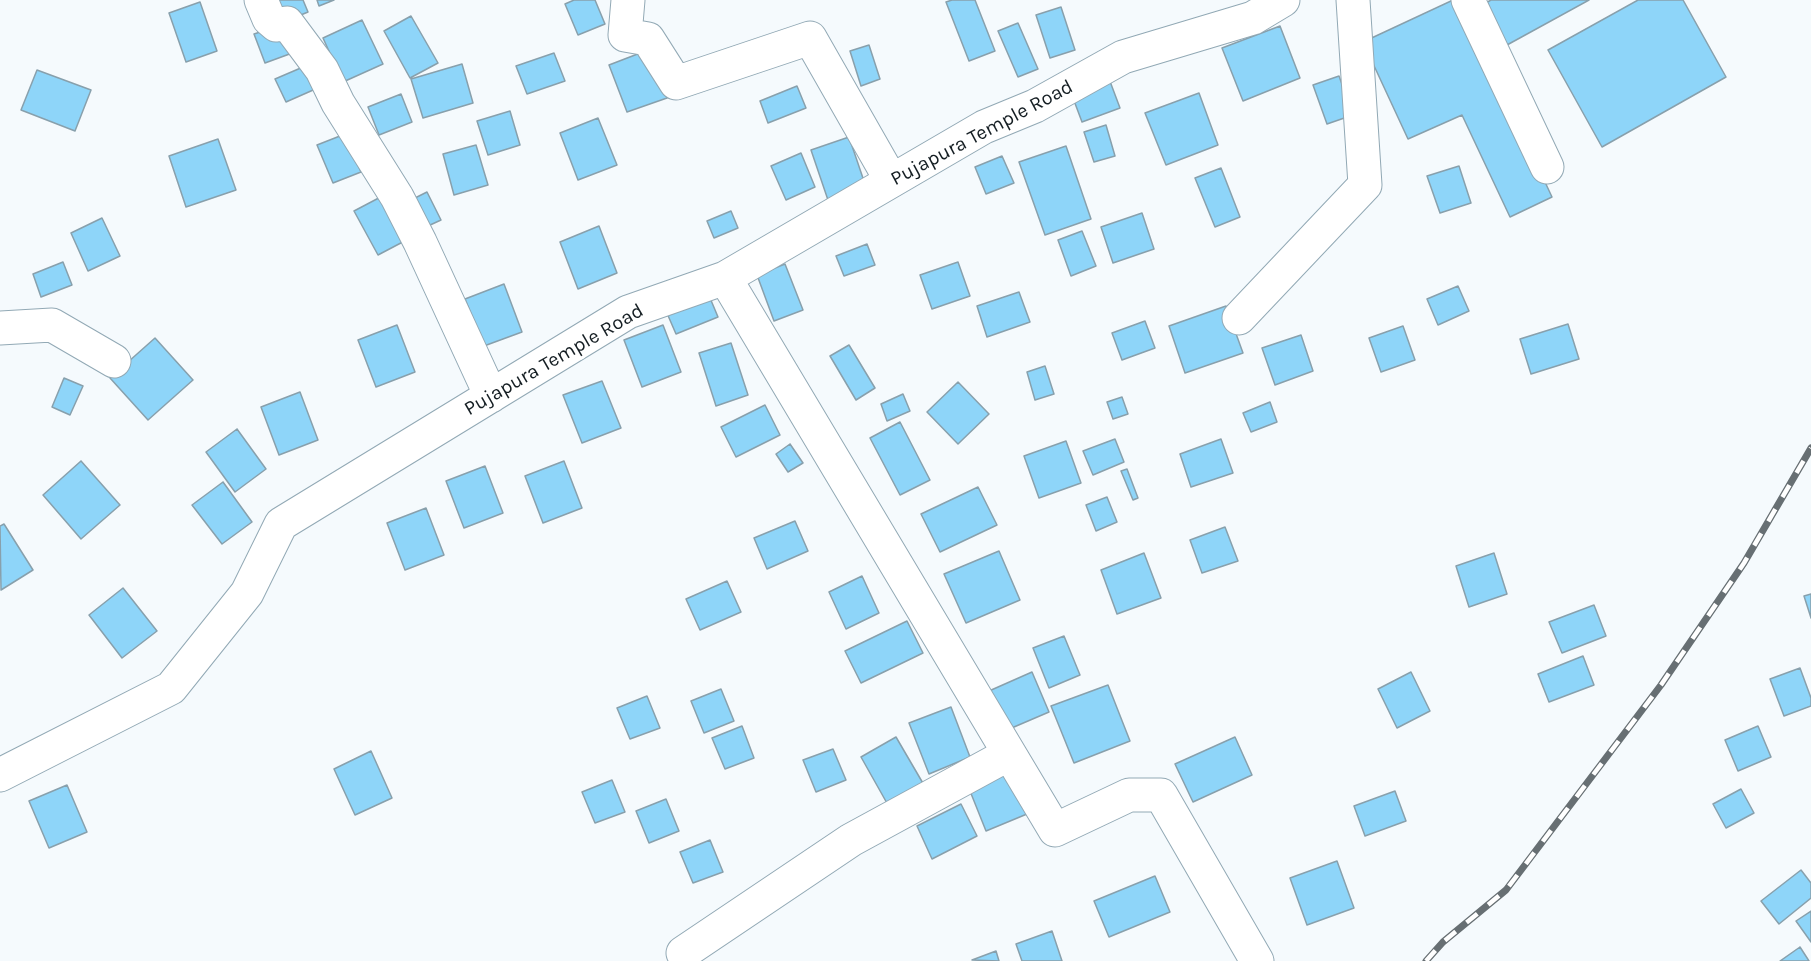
<!DOCTYPE html>
<html>
<head>
<meta charset="utf-8">
<style>
	body { margin:0 }
	canvas { display:block; background:#f5fafd }
</style>
</head>
<body>
<canvas width="1811" height="961"></canvas>
<script>
const context = document.querySelector('canvas').getContext('2d');
context.lineJoin = 'round';
function paint(path, color) { context.fillStyle = color; context.fill(path, 'evenodd'); }
const toPath = rows => new Path2D(rows.map(r => 'M' + r).join(''));
function trace(path, color, width, dash) { context.strokeStyle = color; context.lineWidth = width; context.lineCap = dash ? 'butt' : 'round'; context.setLineDash(dash || []); context.stroke(path); }
function write(font, color, halo, rows, align = 'center') {
  context.font = font + ' Karla,sans-serif'; context.lineWidth = 6; context.setLineDash([]); context.textBaseline = 'middle'; context.strokeStyle = halo; context.fillStyle = color; for (const [text, x, y, turn = 0] of rows) {
    context.save(); context.translate(x, y); context.rotate((+turn || 0) * Math.PI / 180); context.textAlign = isNaN(turn) ? turn : align; if (halo) context.strokeText(text, 0, 0); context.fillText(text, 0, 0); context.restore();
  }
}
const building = toPath([
	[269,0,303,0,308,12,279,24,269,0],
	[317,0,334,0,319,6,317,0],
	[574,0,595,0,605,24,578,35,565,4,574,0],
	[952,0,975,0,995,51,969,61,946,2,952,0],
	[1453,0,1460,0,1552,197,1510,217,1462,115,1408,139,1363,42,1453,0],
	[1491,0,1589,0,1507,45,1484,4,1491,0],
	[1638,0,1683,0,1726,77,1602,147,1548,50,1638,0],
	[200,2,217,51,186,62,169,13,200,2],
	[1061,7,1075,50,1050,58,1036,15,1061,7],
	[411,16,438,63,410,78,384,31,411,16],
	[362,20,383,64,343,82,323,38,362,20],
	[1018,23,1038,69,1018,77,998,31,1018,23],
	[285,24,295,52,265,63,254,34,285,24],
	[1280,26,1300,78,1243,101,1222,48,1280,26],
	[869,45,880,79,861,86,850,51,869,45],
	[648,50,667,98,627,112,609,65,648,50],
	[554,53,565,81,527,94,516,66,554,53],
	[310,64,320,87,286,102,275,79,310,64],
	[462,64,473,103,423,118,411,79,462,64],
	[37,70,91,90,75,131,21,110,37,70],
	[1108,76,1120,108,1082,122,1070,90,1108,76],
	[1339,76,1353,115,1327,124,1313,85,1339,76],
	[797,86,806,108,768,123,760,101,797,86],
	[1199,93,1218,145,1166,165,1145,113,1199,93],
	[401,94,412,122,379,135,368,107,401,94],
	[510,111,520,145,488,155,477,121,510,111],
	[598,118,617,165,578,180,560,133,598,118],
	[1106,125,1115,156,1094,162,1084,132,1106,125],
	[345,134,361,172,333,183,317,145,345,134],
	[849,137,867,190,829,203,811,150,849,137],
	[218,139,236,190,186,207,169,156,218,139],
	[476,145,488,185,454,195,443,154,476,145],
	[1066,146,1091,219,1045,235,1019,162,1066,146],
	[801,153,815,187,786,200,771,166,801,153],
	[1002,156,1014,183,986,194,975,167,1002,156],
	[1459,166,1471,203,1440,213,1427,176,1459,166],
	[1221,168,1240,217,1215,227,1195,178,1221,168],
	[392,191,416,235,378,255,354,211,392,191],
	[427,192,441,220,417,231,403,204,427,192],
	[731,211,738,228,714,238,707,221,731,211],
	[1142,213,1154,249,1113,263,1101,227,1142,213],
	[102,218,120,256,88,271,71,233,102,218],
	[599,226,617,273,578,289,560,242,599,226],
	[1082,231,1096,266,1071,276,1058,240,1082,231],
	[867,244,875,265,844,276,836,256,867,244],
	[63,262,72,285,41,297,33,274,63,262],
	[958,262,970,296,932,309,920,275,958,262],
	[785,264,803,310,774,321,757,275,785,264],
	[504,284,522,332,484,346,465,299,504,284],
	[705,286,718,317,676,334,663,304,705,286],
	[1458,286,1469,311,1438,325,1427,299,1458,286],
	[1019,292,1030,322,987,337,977,306,1019,292],
	[1226,306,1243,353,1185,373,1169,326,1226,306],
	[1145,321,1155,348,1122,360,1112,333,1145,321],
	[1568,324,1579,359,1531,374,1520,339,1568,324],
	[397,325,415,372,376,387,358,340,397,325],
	[663,325,681,372,642,387,624,340,663,325],
	[1403,326,1415,360,1381,372,1369,338,1403,326],
	[1301,335,1313,371,1275,385,1262,348,1301,335],
	[155,338,193,380,148,420,110,378,155,338],
	[731,343,748,395,716,406,699,353,731,343],
	[849,345,875,388,856,400,830,356,849,345],
	[1045,366,1054,394,1035,400,1027,372,1045,366],
	[64,378,83,386,70,415,52,407,64,378],
	[602,381,621,428,582,443,563,395,602,381],
	[958,382,989,414,958,444,927,412,958,382],
	[300,392,318,440,279,455,261,407,300,392],
	[903,394,910,411,887,421,881,404,903,394],
	[1122,397,1128,414,1113,419,1107,402,1122,397],
	[1270,402,1277,422,1251,432,1243,413,1270,402],
	[765,405,780,435,736,457,721,427,765,405],
	[900,422,930,480,900,495,870,438,900,422],
	[237,429,266,469,235,492,206,452,237,429],
	[1115,439,1124,462,1093,475,1083,451,1115,439],
	[1221,439,1233,473,1191,487,1180,454,1221,439],
	[1066,441,1081,483,1039,498,1024,456,1066,441],
	[790,444,803,463,788,472,776,454,790,444],
	[81,461,120,505,81,539,43,495,81,461],
	[564,461,582,508,543,523,525,476,564,461],
	[485,466,503,513,464,528,446,481,485,466],
	[1127,469,1138,498,1133,500,1121,471,1127,469],
	[223,482,252,522,222,544,192,505,223,482],
	[978,487,997,525,940,552,921,514,978,487],
	[1107,497,1117,522,1096,531,1086,505,1107,497],
	[426,508,444,555,405,570,387,523,426,508],
	[795,521,808,551,767,569,754,538,795,521],
	[4,524,33,570,1,590,0,526,4,524],
	[1225,527,1238,561,1202,573,1190,540,1225,527],
	[999,551,1020,600,966,623,944,574,999,551],
	[1144,553,1161,598,1117,614,1101,570,1144,553],
	[1494,553,1507,594,1469,607,1456,566,1494,553],
	[862,576,879,613,846,629,829,592,862,576],
	[727,581,741,612,700,630,686,599,727,581],
	[123,588,157,631,122,658,89,615,123,588],
	[1811,594,1811,618,1804,596,1811,594],
	[1594,605,1606,636,1562,653,1549,622,1594,605],
	[907,621,923,653,861,683,845,651,907,621],
	[1064,636,1080,675,1049,688,1033,648,1064,636],
	[1583,656,1594,685,1549,702,1538,674,1583,656],
	[1800,668,1811,698,1811,706,1784,716,1770,679,1800,668],
	[1032,672,1049,712,1007,730,989,691,1032,672],
	[1411,672,1430,711,1397,728,1378,689,1411,672],
	[1108,685,1130,741,1074,763,1051,706,1108,685],
	[721,689,734,721,704,733,691,701,721,689],
	[647,696,660,728,630,739,617,708,647,696],
	[951,707,970,757,929,774,909,723,951,707],
	[742,726,754,758,725,769,712,738,742,726],
	[1758,726,1771,757,1738,771,1725,740,1758,726],
	[896,737,924,785,888,805,861,757,896,737],
	[1235,737,1252,775,1193,802,1175,764,1235,737],
	[833,749,846,780,816,792,803,760,833,749],
	[371,751,392,798,355,815,334,769,371,751],
	[1008,764,1027,814,986,831,966,781,1008,764],
	[612,780,625,812,595,823,582,792,612,780],
	[67,785,87,832,49,848,29,801,67,785],
	[1741,789,1754,813,1726,828,1713,804,1741,789],
	[1395,791,1406,821,1365,836,1354,806,1395,791],
	[666,799,679,831,649,843,636,811,666,799],
	[961,804,977,836,932,859,917,826,961,804],
	[710,840,723,872,693,883,680,852,710,840],
	[1337,861,1354,908,1307,925,1290,878,1337,861],
	[1801,870,1811,883,1811,898,1779,924,1761,901,1801,870],
	[1155,876,1170,912,1109,937,1094,901,1155,876],
	[1811,911,1811,942,1796,921,1811,911],
	[1052,931,1062,961,1022,961,1016,944,1052,931],
	[1800,947,1809,961,1780,961,1800,947],
	[996,951,999,961,972,960,996,951]
]);
paint(building, '#8ed5f9');
trace(building, '#88a0ac', 1.5);
const minor = toPath([
	[261,0,269,19,276,25,287,23,322,70,338,103,397,197,420,242,491,396],
	[628,0,625,35,648,39,676,83,810,38,891,180],
	[1468,0,1547,167],
	[725,278,1055,830,1129,795,1161,795,1257,961],
	[1239,318,1365,185,1353,0],
	[0,328,52,325,114,361],
	[0,775,171,688,247,593,281,524,628,312,725,278,984,127,1035,106,1123,57,1253,18,1283,0],
	[683,953,851,840,1009,754]
]);
trace(minor, '#92a9b5', 35);
trace(minor, '#fff', 33);
const rail = toPath([
	[1426,961,1443,942,1506,890,1661,685,1744,563,1811,448]
]);
trace(rail, '#676f73', 7);
trace(rail, '#fff', 4.5, [14]);
write('20px', '#151e23', '#fff', [
	["Pujapura Temple Road",982,133,-28],
	["Pujapura Temple Road",554,360,-30]
]);
</script>
</body>
</html>
